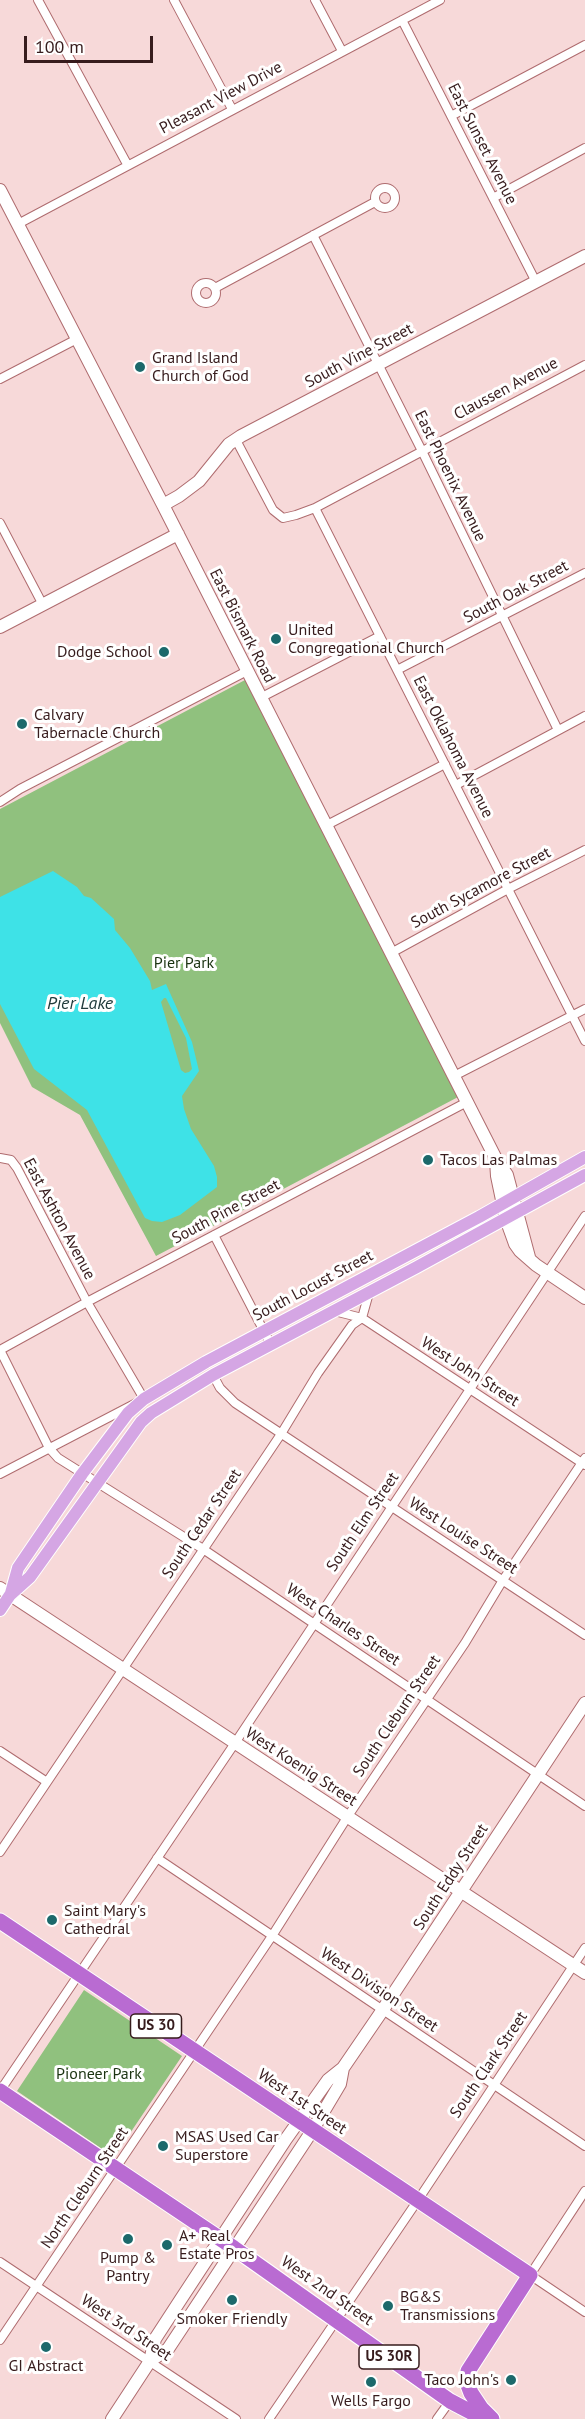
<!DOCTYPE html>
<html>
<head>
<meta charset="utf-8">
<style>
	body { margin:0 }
	#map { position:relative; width:585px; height:2419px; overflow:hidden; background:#f7d9d9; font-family:"PT Sans",sans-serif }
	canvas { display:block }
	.scale { position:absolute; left:24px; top:36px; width:129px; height:27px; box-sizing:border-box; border:3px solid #371c1d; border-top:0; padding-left:8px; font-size:18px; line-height:21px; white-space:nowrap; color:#371c1d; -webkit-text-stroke:4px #fff; paint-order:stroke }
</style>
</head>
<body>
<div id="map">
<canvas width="585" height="2419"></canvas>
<div class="scale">100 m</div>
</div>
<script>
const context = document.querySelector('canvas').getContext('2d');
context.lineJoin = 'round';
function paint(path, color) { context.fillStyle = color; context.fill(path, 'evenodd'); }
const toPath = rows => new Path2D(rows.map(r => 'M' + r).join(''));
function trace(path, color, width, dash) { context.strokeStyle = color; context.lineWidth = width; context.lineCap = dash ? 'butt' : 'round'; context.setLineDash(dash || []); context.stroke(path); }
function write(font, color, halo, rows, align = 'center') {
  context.font = font + ' "PT Sans",sans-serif'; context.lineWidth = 6; context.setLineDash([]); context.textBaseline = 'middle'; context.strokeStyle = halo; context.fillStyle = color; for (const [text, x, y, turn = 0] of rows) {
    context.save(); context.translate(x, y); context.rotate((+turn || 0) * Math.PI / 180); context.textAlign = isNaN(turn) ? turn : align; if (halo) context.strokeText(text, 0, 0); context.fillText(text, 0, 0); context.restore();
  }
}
paint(toPath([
	[245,680,460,1096,156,1256,80,1115,32,1087,0,1023,0,809],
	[84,1990,182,2056,114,2157,17,2091]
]), '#90c17e');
paint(toPath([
	[53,871,77,887,84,896,91,898,114,919,115,930,130,948,150,981,152,990,166,984,192,1042,199,1071,182,1096,184,1109,191,1129,214,1166,217,1177,217,1187,180,1215,162,1222,152,1221,145,1218,87,1110,34,1069,0,1004,0,897],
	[164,998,166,998,186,1038,192,1069,189,1072,185,1073,181,1070,161,1002]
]), '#3ee2e7');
const street = toPath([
	[38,0,127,164],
	[174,0,232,109],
	[315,0,342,51],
	[402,20,536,282],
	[451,116,585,45],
	'375 198a10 10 0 1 1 20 0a10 10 0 1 1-20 0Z',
	[493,198,585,148],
	[18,224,440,0],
	[313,235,422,451,558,730],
	'196 293a10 10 0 1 1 20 0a10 10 0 1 1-20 0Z',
	[215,288,375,202],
	[0,379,77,339],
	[236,440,273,510,283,518,296,515,315,508,585,365],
	[315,508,585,1041],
	[0,523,43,605],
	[397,670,585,573],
	[260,698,380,636],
	[456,785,585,716],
	[0,802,20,789,247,671],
	[325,826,445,764],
	[391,953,508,889,585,850],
	[454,1076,585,1009],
	[0,1158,11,1160,17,1168,87,1302,144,1399,0,1474],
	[214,1235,271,1345],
	[334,1311,362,1318,585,1465],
	[0,1350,49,1448,58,1458,203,1549,585,1806],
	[0,1350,87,1302,467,1102],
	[213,1375,220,1388,235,1403,585,1635],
	[0,1751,47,1782],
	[0,1852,281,1434,318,1373,352,1325,362,1318,369,1293],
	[157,1858,585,2146],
	[0,2091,235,1743,585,1216],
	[585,2191,530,2275,585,2312],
	[0,2262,236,2419],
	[0,2340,272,1936,348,1816,465,1643,503,1580,585,1458],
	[269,2419,418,2200,585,1948],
	[437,2419,450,2401]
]);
const secondary = toPath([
	[0,190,163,505,496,1159,507,1175,529,1257],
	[163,505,179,496,199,481,229,444,241,436,585,256],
	[0,627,178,534],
	[496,1160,497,1176,506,1219,515,1244,520,1251,536,1265,585,1298],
	[0,1588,585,1973],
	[150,2361,168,2349,312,2131,340,2084,343,2068],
	[112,2419,150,2361,155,2339,181,2299,286,2139,328,2080,343,2068,382,2011,585,1703]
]);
const primary = toPath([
	[11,1593,18,1568,82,1474,128,1413,144,1399,206,1362,479,1217,585,1157],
	[0,1610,10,1595,30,1577,141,1422,151,1413,213,1375,417,1267,585,1175]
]);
const highway = toPath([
	[0,1921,530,2275,468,2371,468,2385,471,2393,481,2408,492,2419],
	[0,2091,234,2248,450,2401,484,2419]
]);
trace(street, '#af6c6f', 10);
trace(secondary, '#af6c6f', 14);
trace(primary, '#fff', 14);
trace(highway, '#fff', 17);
trace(street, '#fff', 8);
trace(secondary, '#fff', 12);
trace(primary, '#d5a6e4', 12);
trace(highway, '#b96bd2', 15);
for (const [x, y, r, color] of [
	[140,367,6,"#1c696b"],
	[276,639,6,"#1c696b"],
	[164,652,6,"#1c696b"],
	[22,724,6,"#1c696b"],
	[428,1160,6,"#1c696b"],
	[52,1920,6,"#1c696b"],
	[163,2146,6,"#1c696b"],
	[128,2239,6,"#1c696b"],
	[167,2245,6,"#1c696b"],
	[232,2300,6,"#1c696b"],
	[388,2306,6,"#1c696b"],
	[46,2347,6,"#1c696b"],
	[511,2380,6,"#1c696b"],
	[371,2382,6,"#1c696b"]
]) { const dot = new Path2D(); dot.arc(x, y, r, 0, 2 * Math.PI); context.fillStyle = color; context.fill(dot); trace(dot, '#fff', 2); }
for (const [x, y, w] of [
	[156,2026,51],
	[389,2357,60]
]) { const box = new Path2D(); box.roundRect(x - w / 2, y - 12, w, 24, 4.5); context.fillStyle = '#fff'; context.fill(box); trace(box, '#371c1d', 1.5); }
write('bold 15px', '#371c1d', null, [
	["US 30",156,2026],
	["US 30R",389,2357]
]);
write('16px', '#371c1d', '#fff', [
	["Pleasant View Drive",221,98,-28],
	["East Sunset Avenue",482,144,63],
	["South Vine Street",359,356,-28],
	["Claussen Avenue",506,389,-28],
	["East Phoenix Avenue",450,476,64],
	["South Oak Street",516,592,-28],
	["East Bismark Road",242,626,63],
	["East Oklahoma Avenue",453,747,63],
	["South Sycamore Street",481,888,-28],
	["South Pine Street",226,1212,-28],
	["East Ashton Avenue",59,1219,62],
	["South Locust Street",313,1286,-28],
	["West John Street",470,1372,33],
	["South Elm Street",363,1522,-56],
	["South Cedar Street",202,1524,-56],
	["West Louise Street",463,1536,33],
	["West Charles Street",343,1625,34],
	["South Cleburn Street",397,1716,-56],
	["West Koenig Street",301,1767,33],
	["South Eddy Street",451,1877,-57],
	["West Division Street",379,1990,34],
	["South Clark Street",489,2065,-56],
	["West 1st Street",302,2102,34],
	["North Cleburn Street",85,2188,-56],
	["West 2nd Street",327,2291,35],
	["West 3rd Street",126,2328,34]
]);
write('16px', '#371c1d', '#fff', [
	["Grand Island",152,358],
	["Church of God",152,376],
	["United",288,630],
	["Congregational Church",288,648],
	["Dodge School",152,652,"right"],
	["Calvary",34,715],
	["Tabernacle Church",34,733],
	["Tacos Las Palmas",440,1160],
	["Saint Mary's",64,1911],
	["Cathedral",64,1929],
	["MSAS Used Car",175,2137],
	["Superstore",175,2155],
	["A+ Real",179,2236],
	["Estate Pros",179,2254],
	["Pump &",128,2258,"center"],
	["Pantry",128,2276,"center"],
	["BG&S",400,2297],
	["Transmissions",400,2315],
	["Smoker Friendly",232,2319,"center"],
	["GI Abstract",46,2366,"center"],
	["Taco John's",499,2380,"right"],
	["Wells Fargo",371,2401,"center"]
], 'left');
write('16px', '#1b3311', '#fff', [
	["Pier Park",184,963],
	["Pioneer Park",99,2074]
]);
write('italic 18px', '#223c3d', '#fff', [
	["Pier Lake",80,1004]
]);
</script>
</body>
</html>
